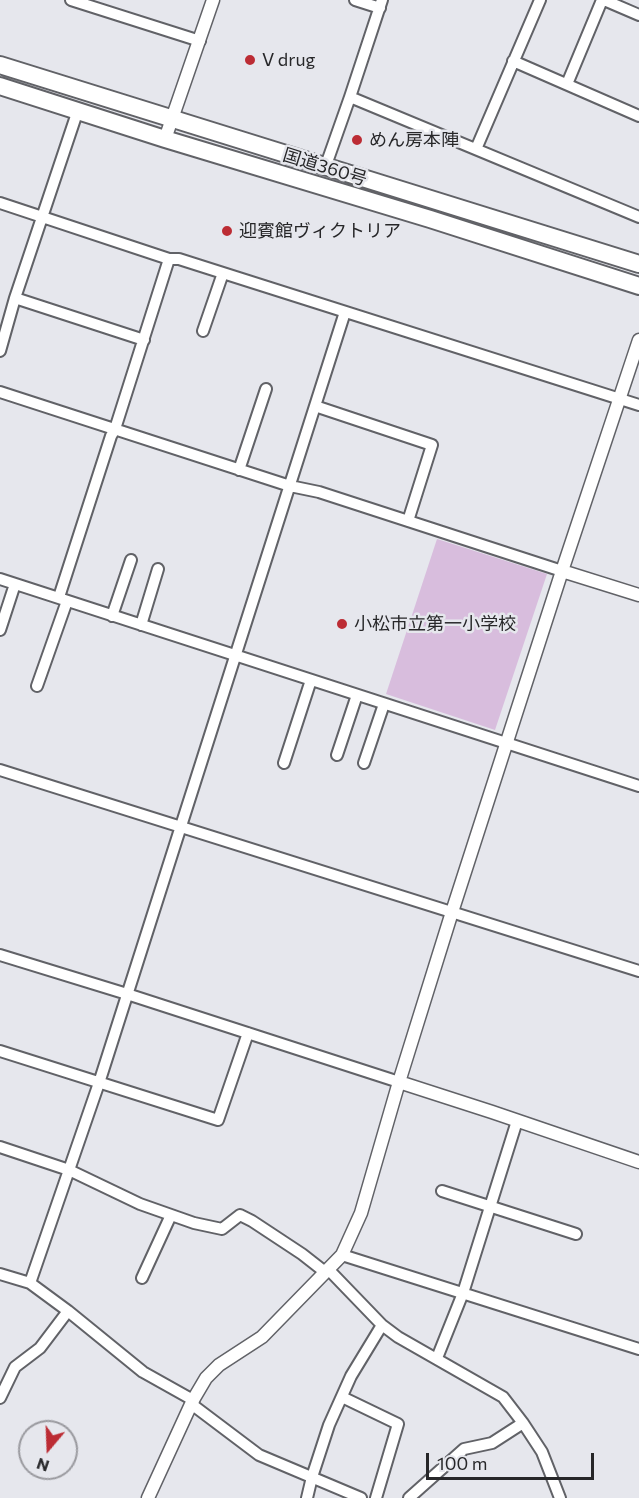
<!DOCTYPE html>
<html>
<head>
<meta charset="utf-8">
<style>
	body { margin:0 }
	#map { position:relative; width:639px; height:1498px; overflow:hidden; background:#e6e7ed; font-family:Commissioner,sans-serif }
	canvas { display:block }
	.north { position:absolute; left:18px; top:1420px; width:60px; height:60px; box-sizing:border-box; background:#e6e7ed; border:2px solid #9a9a9f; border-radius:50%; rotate:199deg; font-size:16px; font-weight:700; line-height:24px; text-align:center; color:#272729 }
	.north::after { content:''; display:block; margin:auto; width:21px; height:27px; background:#bc2c34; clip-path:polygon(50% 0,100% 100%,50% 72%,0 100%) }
	.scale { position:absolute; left:426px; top:1453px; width:168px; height:27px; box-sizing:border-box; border:3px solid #272729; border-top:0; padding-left:8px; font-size:18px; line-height:21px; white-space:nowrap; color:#272729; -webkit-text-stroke:4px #e6e7ed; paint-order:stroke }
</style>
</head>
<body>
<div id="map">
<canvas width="639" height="1498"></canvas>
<div class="north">N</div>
<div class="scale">100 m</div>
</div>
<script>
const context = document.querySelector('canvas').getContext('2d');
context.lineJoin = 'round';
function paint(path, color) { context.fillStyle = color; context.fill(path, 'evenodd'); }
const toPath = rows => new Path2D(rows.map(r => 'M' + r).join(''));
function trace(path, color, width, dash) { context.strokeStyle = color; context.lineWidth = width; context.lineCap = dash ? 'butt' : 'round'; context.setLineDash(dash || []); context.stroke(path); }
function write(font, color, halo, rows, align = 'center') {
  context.font = font + ' Commissioner,"Noto Sans JP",sans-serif'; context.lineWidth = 5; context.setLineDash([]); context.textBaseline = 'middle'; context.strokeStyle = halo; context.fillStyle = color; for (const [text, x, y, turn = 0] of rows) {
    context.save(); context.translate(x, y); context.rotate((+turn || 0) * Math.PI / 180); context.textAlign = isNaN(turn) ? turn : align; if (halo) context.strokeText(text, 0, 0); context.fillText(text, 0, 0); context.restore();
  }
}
paint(toPath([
	[437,539,547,574,495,730,386,694]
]), '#d8bddd');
const minor = toPath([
	[71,0,200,41],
	[355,0,380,8],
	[604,0,639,15],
	[513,61,639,116],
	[567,84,602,0],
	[350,97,639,217],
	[476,149,540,0],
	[326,165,350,97,382,0],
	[0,203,169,259,179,259,223,273,639,405],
	[15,298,144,340],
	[203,331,223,273],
	[0,351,15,298,78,110],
	[0,392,290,486,319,492,562,571],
	[315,406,432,445,408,521],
	[239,470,266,389],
	[0,579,639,786],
	[59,597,111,436,115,429,169,259],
	[112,616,131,560],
	[141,625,158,569],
	[0,630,15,584],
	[37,686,67,601],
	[337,755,357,695],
	[284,763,311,680],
	[364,763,384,704],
	[0,770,639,971],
	[0,955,127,994,399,1082],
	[0,1051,218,1120,248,1033],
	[0,1147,69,1170,140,1204,194,1223,222,1229,240,1215,252,1221,302,1254,325,1272],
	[442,1191,576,1234],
	[342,1255,639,1349],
	[328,1269,382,1325,398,1337,503,1397,523,1423,542,1452,560,1498],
	[0,1274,30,1283,68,1311,143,1372,193,1400,194,1406,259,1455,361,1498],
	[142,1278,171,1215],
	[30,1283,99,1083,345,312],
	[437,1358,463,1293,517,1121],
	[342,1397,398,1424,376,1498],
	[0,1398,15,1367,40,1348,68,1311],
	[307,1498,312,1477,329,1425,351,1376,382,1325],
	[409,1498,464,1449,492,1443,523,1423]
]);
const tertiary = toPath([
	[165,139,213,0],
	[562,571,639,595],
	[399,1082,492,1112,639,1162],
	[148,1498,193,1400,206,1378,219,1365,262,1337,342,1255,361,1213,399,1082,452,912,562,571,639,340]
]);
const trunk = toPath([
	[0,65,639,264],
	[0,86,165,139,430,219,639,286]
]);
trace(minor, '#616267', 14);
trace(tertiary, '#616267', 15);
trace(trunk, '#616267', 20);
trace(minor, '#fff', 10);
trace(tertiary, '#fff', 12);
trace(trunk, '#fff', 16);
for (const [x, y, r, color] of [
	[250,60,6,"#bc2c34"],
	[357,140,6,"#bc2c34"],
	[227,231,6,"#bc2c34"],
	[342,624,6,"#bc2c34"]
]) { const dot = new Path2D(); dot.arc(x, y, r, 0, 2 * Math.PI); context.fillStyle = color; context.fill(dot); trace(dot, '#e6e7ed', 2); }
write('18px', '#272729', '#e6e7ed', [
	["V drug",262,60],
	["めん房本陣",369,140],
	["迎賓館ヴィクトリア",239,231],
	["小松市立第一小学校",354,624]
], 'left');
write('18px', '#272729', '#e6e7ed', [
	["国道360号",325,167,17]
]);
</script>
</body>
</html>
